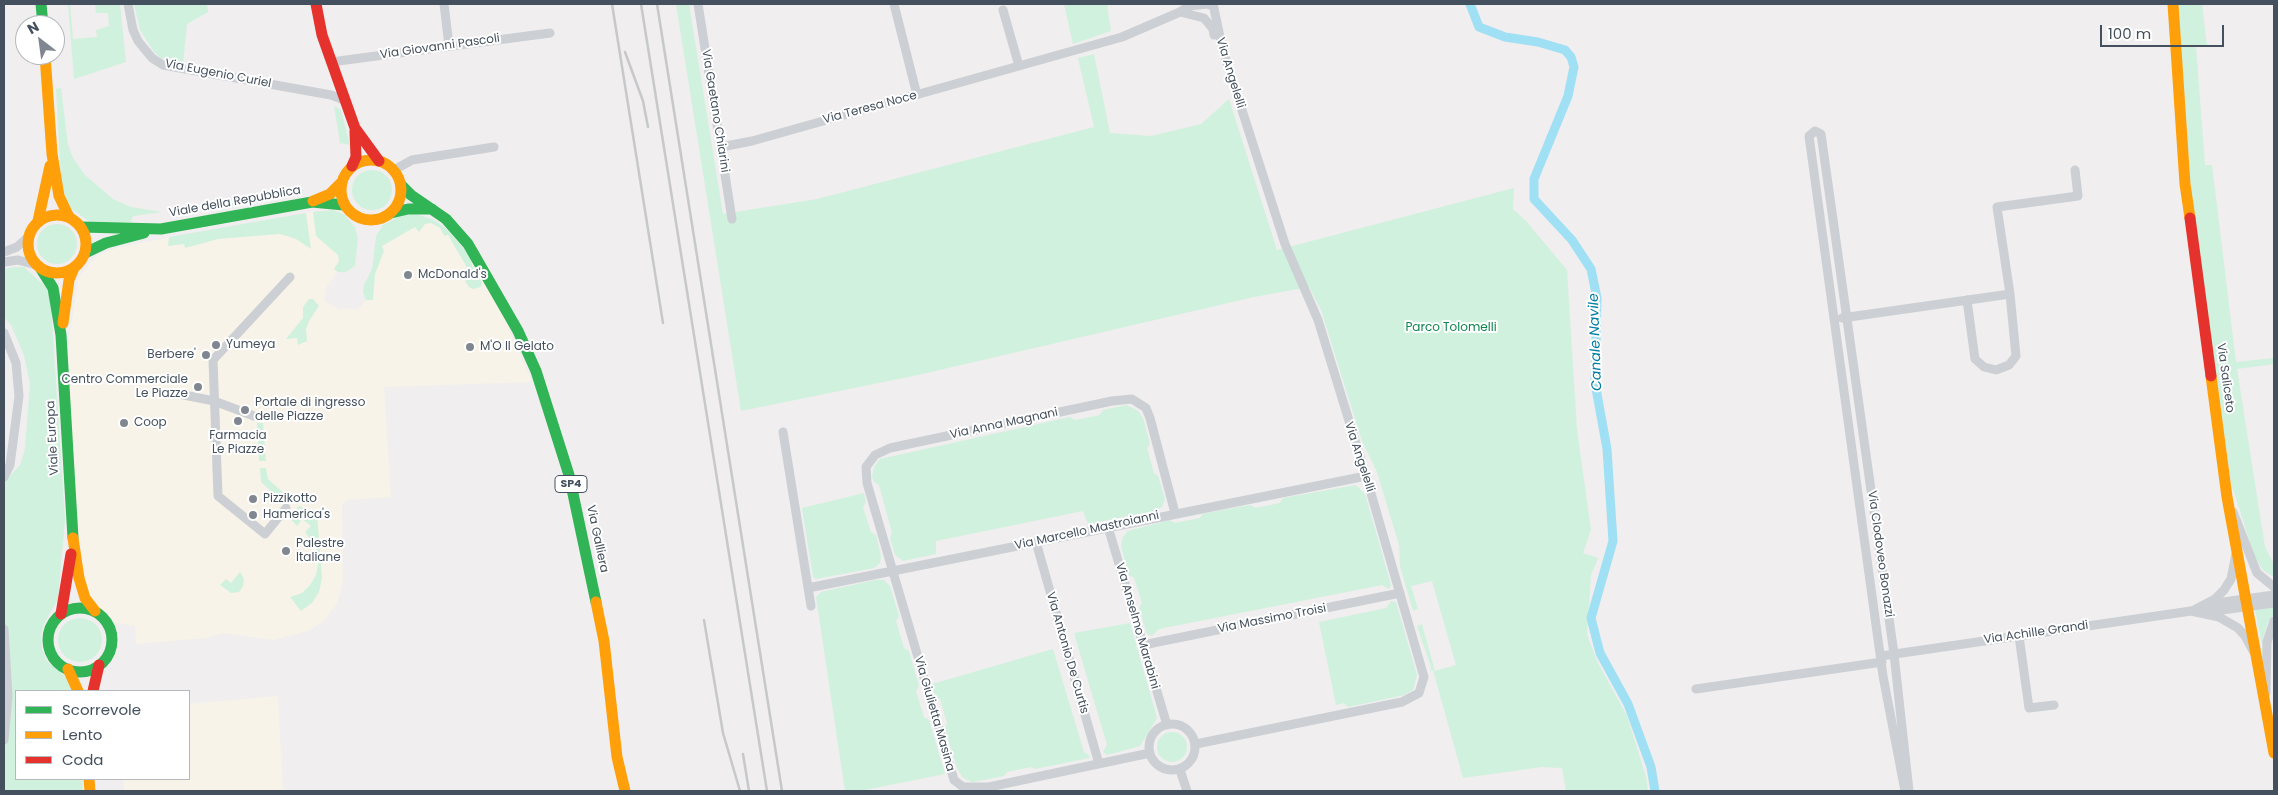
<!DOCTYPE html>
<html>
<head>
<meta charset="utf-8">
<style>
	body { margin:0 }
	#map { position:relative; width:2278px; height:795px; overflow:hidden; background:#f0eeee; font-family:Poppins,sans-serif }
	canvas { display:block }
	.frame { position:absolute; inset:0; border:5px solid #44505d; pointer-events:none }
	.legend { position:absolute; left:15px; top:690px; width:175px; height:90px; box-sizing:border-box; background:#fff; border:1px solid #b4b9be; margin:0; padding:6px 9px; list-style:none; font-size:15px; color:#44505d }
	.legend li { display:flex; align-items:center; gap:10px; height:25px }
	.legend b { width:25px; border:1px solid #b4b9be }
	.north { position:absolute; left:15px; top:15px; width:50px; height:50px; box-sizing:border-box; background:#fff; border:1px solid #b4b9be; border-radius:50%; rotate:330deg; font-size:14px; font-weight:700; line-height:20px; text-align:center; color:#44505d }
	.north::after { content:''; display:block; margin:auto; width:18px; height:22px; background:#808790; clip-path:polygon(50% 0,100% 100%,50% 72%,0 100%) }
	.scale { position:absolute; left:2100px; top:25px; width:124px; height:22px; box-sizing:border-box; border:2px solid #44505d; border-top:0; padding-left:6px; font-size:15px; line-height:18px; white-space:nowrap; color:#44505d; -webkit-text-stroke:4px #fff; paint-order:stroke }
</style>
</head>
<body>
<div id="map">
<canvas width="2278" height="795"></canvas>
<div class="frame"></div>
<ul class="legend">
<li><b style="height:6px;background:#30b455"></b>Scorrevole</li>
<li><b style="height:6px;background:#ff9f0a"></b>Lento</li>
<li><b style="height:6px;background:#e5322d"></b>Coda</li>
</ul>
<div class="north">N</div>
<div class="scale">100 m</div>
</div>
<script>
const context = document.querySelector('canvas').getContext('2d');
context.lineJoin = 'round';
function paint(path, color) { context.fillStyle = color; context.fill(path, 'evenodd'); }
const toPath = rows => new Path2D(rows.map(r => 'M' + r).join(''));
function trace(path, color, width, dash) { context.strokeStyle = color; context.lineWidth = width; context.lineCap = dash ? 'butt' : 'round'; context.setLineDash(dash || []); context.stroke(path); }
function write(font, color, halo, rows, align = 'center') {
  context.font = font + ' Poppins,sans-serif'; context.lineWidth = 4; context.setLineDash([]); context.textBaseline = 'middle'; context.strokeStyle = halo; context.fillStyle = color; for (const [text, x, y, turn = 0] of rows) {
    context.save(); context.translate(x, y); context.rotate((+turn || 0) * Math.PI / 180); context.textAlign = isNaN(turn) ? turn : align; if (halo) context.strokeText(text, 0, 0); context.fillText(text, 0, 0); context.restore();
  }
}
paint(toPath([
	[333,210,345,215,355,227,358,239,355,266,346,272,338,272,326,288,324,300,340,310,345,308,357,310,366,300,363,292,364,285,372,269,376,236,383,225,398,217,434,220,459,241,495,297,532,382,384,387,391,497,347,500,342,505,343,582,337,603,324,621,308,631,273,640,223,633,206,638,136,644,135,626,115,623,92,601,85,585,79,540,68,393,69,337,79,277,96,256,118,247,313,212],
	[278,696,283,791,124,791,123,779,189,779,189,704]
]), '#f8f3e8');
paint(toPath([
	[68,4,70,4,73,39,97,37,96,30,109,26,108,13,96,13,95,4,120,4,126,62,74,79],
	[134,4,207,4,208,12,187,24,183,64,161,58,154,52,140,30],
	[676,4,689,4,723,214,817,199,1094,127,1078,58,1094,54,1110,133,1151,136,1201,124,1229,99,1277,250,1514,188,1513,209,1526,221,1567,270,1577,430,1591,530,1583,553,1598,558,1591,575,1587,635,1598,663,1627,716,1646,777,1648,791,1566,791,1562,768,1542,767,1463,778,1433,670,1430,671,1431,667,1417,626,1422,624,1435,671,1456,665,1432,581,1411,586,1418,609,1413,611,1400,566,1399,545,1377,472,1362,441,1321,310,1309,287,1254,297,918,375,741,411],
	[1064,4,1107,4,1111,31,1073,44],
	[2178,4,2202,4,2207,46,2196,47,2205,165,2212,165,2236,362,2274,358,2274,364,2237,369,2265,547,2274,564,2274,577,2263,570,2254,555,2231,483,2191,193],
	[61,88,68,145,73,158,85,175,113,199,131,207,162,212,133,216,131,222,107,224,90,222,72,209,64,199,61,180,56,89],
	[334,106,341,110,350,145,340,143],
	'352 190a20 20 0 1 1 40 0a20 20 0 1 1-40 0Z',
	[302,189,303,193,210,211,228,199],
	[333,210,345,215,355,227,358,239,355,266,346,272,338,272,334,269,339,261,338,255,316,236,313,212],
	[306,213,311,249,296,239,280,234,218,239,185,248,184,244,168,246,169,237],
	[404,214,419,215,434,220,448,230,470,256,472,266,482,283,481,287,473,289,469,287,465,281,472,276,448,235,444,236,440,228,431,223,425,224,419,232,415,227,382,246,384,251,375,274,373,300,366,300,363,292,364,285,372,269,376,236,383,225],
	'37 244a20 20 0 1 1 40 0a20 20 0 1 1-40 0Z',
	[14,267,24,267,50,291,65,520,58,599,44,624,41,635,42,649,47,661,67,678,75,691,16,691,16,779,82,779,83,791,4,791,4,759,8,725,8,650,4,614,4,482,20,465,25,449,30,384,24,355,11,325,4,317,4,269],
	[309,299,313,299,319,306,309,321,306,329,307,341,298,345,297,338,286,339,303,318,303,307],
	[1127,405,1138,411,1143,418,1150,444,1147,448,1154,473,1158,476,1165,499,1162,507,1154,511,1088,524,1083,511,936,541,936,554,903,561,895,555,890,538,892,533,879,485,874,482,872,476,874,467,880,459,1070,417,1075,420,1100,415,1103,410],
	[257,423,263,423,266,461,259,461],
	[260,468,266,468,268,479,288,497,282,501,261,482],
	[1356,485,1365,494,1391,585,1389,589,1382,585,1159,629,1152,636,1147,634,1139,608,1142,603,1134,578,1129,575,1121,546,1123,537,1128,531,1170,520,1174,523,1200,518,1202,514,1250,505,1256,508,1280,503,1283,498],
	[864,493,866,502,863,507,871,532,876,535,881,556,880,563,874,568,816,579,813,577,802,508],
	[299,506,317,514,322,578,319,592,312,603,301,611,290,597,302,593,310,585,316,575,319,559,316,547,305,532,311,526,302,519,297,526,289,517],
	[240,572,244,579,243,586,239,592,231,593,220,585,226,579,231,583],
	[875,580,884,580,890,586,899,616,896,621,904,648,909,651,919,686,916,691,924,717,929,720,945,774,860,791,845,791,816,597,821,592],
	[1391,601,1396,602,1417,675,1413,690,1404,695,1348,707,1344,703,1336,705,1319,622,1386,608],
	[2274,607,2274,614,2268,622,2264,635,2263,648,2255,610],
	'58 640a22 22 0 1 1 44 0a22 22 0 1 1-44 0Z',
	[1130,623,1157,718,1140,746,1107,755,1103,752,1107,745,1074,633],
	[1053,649,1084,752,1090,756,1089,758,1035,769,1031,767,1007,772,1004,776,978,781,972,782,962,777,957,768,945,728,947,723,940,699,935,696,932,684],
	'1157 747a15 15 0 1 1 30 0a15 15 0 1 1-30 0Z'
]), '#d0f1de');
trace(toPath([
	[1470,4,1479,27,1505,37,1538,42,1565,50,1571,57,1574,67,1568,96,1534,179,1534,199,1572,240,1591,269,1597,298,1595,383,1607,449,1613,541,1591,618,1600,653,1628,704,1651,767,1655,791]
]), '#a0e0f4', 9);
trace(toPath([
	[128,4,133,30,138,41,152,58,163,65,331,95,344,100],
	[444,4,449,46],
	[698,4,732,219],
	[894,4,917,95],
	[1188,6,1208,4,1213,6],
	[1003,10,1019,66],
	[1180,12,1204,18,1213,29,1214,35],
	[331,62,550,33],
	[721,147,752,141,1122,37,1180,12,1192,4],
	[394,170,412,160,494,147],
	[4,252,17,247,28,237],
	[4,262,18,260,36,265],
	[1967,300,1975,359,1984,367,1996,370,2009,365,2016,356,2010,294],
	[1842,318,2010,294,1997,207,2078,196,2075,170],
	[4,333,16,363,19,396,10,465,4,477],
	[174,393,214,401,254,416],
	[783,432,811,606],
	[286,508,265,534,218,496,213,360,290,277],
	[2233,512,2257,573,2274,587],
	[1108,527,1167,725],
	[1036,542,1099,764],
	[808,588,1366,476],
	[2209,604,2274,595],
	[2192,611,2215,599,2224,590,2231,579,2236,554],
	[2207,612,2274,603],
	[4,629,8,696,4,740],
	[2019,636,2029,708,2054,705],
	[1143,645,1400,593],
	[1881,656,2191,611,2219,617,2238,628,2245,636,2253,651],
	[1696,689,1882,662],
	[2266,693,2267,642,2274,621],
	'1149 747a23 23 0 1 1 46 0a23 23 0 1 1-46 0Z',
	[1196,744,1402,702,1419,693,1424,677,1366,476,1318,320,1285,244,1223,51,1213,4],
	[1150,753,989,787,963,787,954,780,867,483,866,467,875,455,890,448,1112,401,1132,399,1146,408,1150,418,1175,513],
	[1180,770,1187,791],
	[1905,791,1883,676,1809,136,1815,131,1821,134,1894,654,1909,791]
]), '#cccfd3', 9);
trace(toPath([
	[41,4,43,25],
	[401,185,411,195,446,219,468,244,518,331,536,371,569,475,596,602],
	[391,213,408,209,432,209],
	[81,227,161,229,312,202,344,205],
	[85,253,106,243,144,233],
	[41,269,53,288,61,335,73,538],
	'48 640a32 32 0 1 1 64 0a32 32 0 1 1-64 0Z'
]), '#30b455', 11);
trace(toPath([
	[2173,4,2185,184,2190,218],
	[45,55,52,154,59,196,69,217],
	'341 190a30 30 0 1 1 60 0a30 30 0 1 1-60 0Z',
	[313,201,330,194,341,183],
	'28 244a29 29 0 1 1 58 0a29 29 0 1 1-58 0Z',
	[38,221,50,166],
	[63,323,69,280,74,268],
	[2211,376,2227,497,2274,753],
	[73,538,79,578,85,598,95,611],
	[596,602,604,641,617,757,625,791],
	[68,669,78,691],
	[89,779,90,791]
]), '#ff9f0a', 11);
trace(toPath([
	[316,4,322,35,355,128,379,161],
	[352,166,356,157,355,131],
	[2190,218,2211,376],
	[61,614,71,554],
	[93,691,99,665]
]), '#e5322d', 11);
trace(toPath([
	[612,4,663,323],
	[641,4,767,791],
	[657,4,782,791],
	[625,52,643,101,648,127],
	[704,620,723,733,740,791],
	[743,754,749,791]
]), '#c6c8ca', 2.5);
for (const [x, y, r, color] of [
	[408,275,5,"#808790"],
	[216,345,5,"#808790"],
	[470,347,5,"#808790"],
	[206,355,5,"#808790"],
	[198,387,5,"#808790"],
	[245,410,5,"#808790"],
	[238,421,5,"#808790"],
	[124,423,5,"#808790"],
	[253,499,5,"#808790"],
	[253,515,5,"#808790"],
	[286,551,5,"#808790"]
]) { const dot = new Path2D(); dot.arc(x, y, r, 0, 2 * Math.PI); context.fillStyle = color; context.fill(dot); trace(dot, '#fff', 2); }
for (const [x, y, w] of [
	[571,484,32]
]) { const box = new Path2D(); box.roundRect(x - w / 2, y - 8.5, w, 17, 4); context.fillStyle = '#fff'; context.fill(box); trace(box, '#44505d', 1); }
write('bold 11px', '#44505d', null, [
	["SP4",571,484]
]);
write('12px', '#44505d', '#fff', [
	["Via Giovanni Pascoli",440,47,-8],
	["Via Angelelli",1230,73,73],
	["Via Eugenio Curiel",218,74,11],
	["Via Teresa Noce",870,108,-15],
	["Via Gaetano Chiarini",715,111,81],
	["Viale della Repubblica",235,202,-10],
	["Via Saliceto",2225,378,82],
	["Via Anna Magnani",1004,424,-12],
	["Viale Europa",53,438,-93],
	["Via Angelelli",1359,457,72],
	["Via Marcello Mastroianni",1087,531,-12],
	["Via Galliera",597,539,78],
	["Via Clodoveo Bonazzi",1880,554,82],
	["Via Massimo Troisi",1272,619,-11],
	["Via Anselmo Marabini",1137,626,74],
	["Via Achille Grandi",2036,633,-8],
	["Via Antonio De Curtis",1067,653,74],
	["Via Giulietta Masina",934,714,74]
]);
write('12px', '#44505d', '#fff', [
	["McDonald's",418,275],
	["Yumeya",226,345],
	["M'O Il Gelato",480,347],
	["Berbere'",196,355,"right"],
	["Centro Commerciale",188,380,"right"],
	["Le Piazze",188,394,"right"],
	["Portale di ingresso",255,403],
	["delle Piazze",255,417],
	["Coop",134,423],
	["Farmacia",238,436,"center"],
	["Le Piazze",238,450,"center"],
	["Pizzikotto",263,499],
	["Hamerica's",263,515],
	["Palestre",296,544],
	["Italiane",296,558]
], 'left');
write('12px', '#0c874d', '#fff', [
	["Parco Tolomelli",1451,328]
]);
write('italic 14px', '#027da4', '#fff', [
	["Canale Navile",1596,342,-92]
]);
</script>
</body>
</html>
